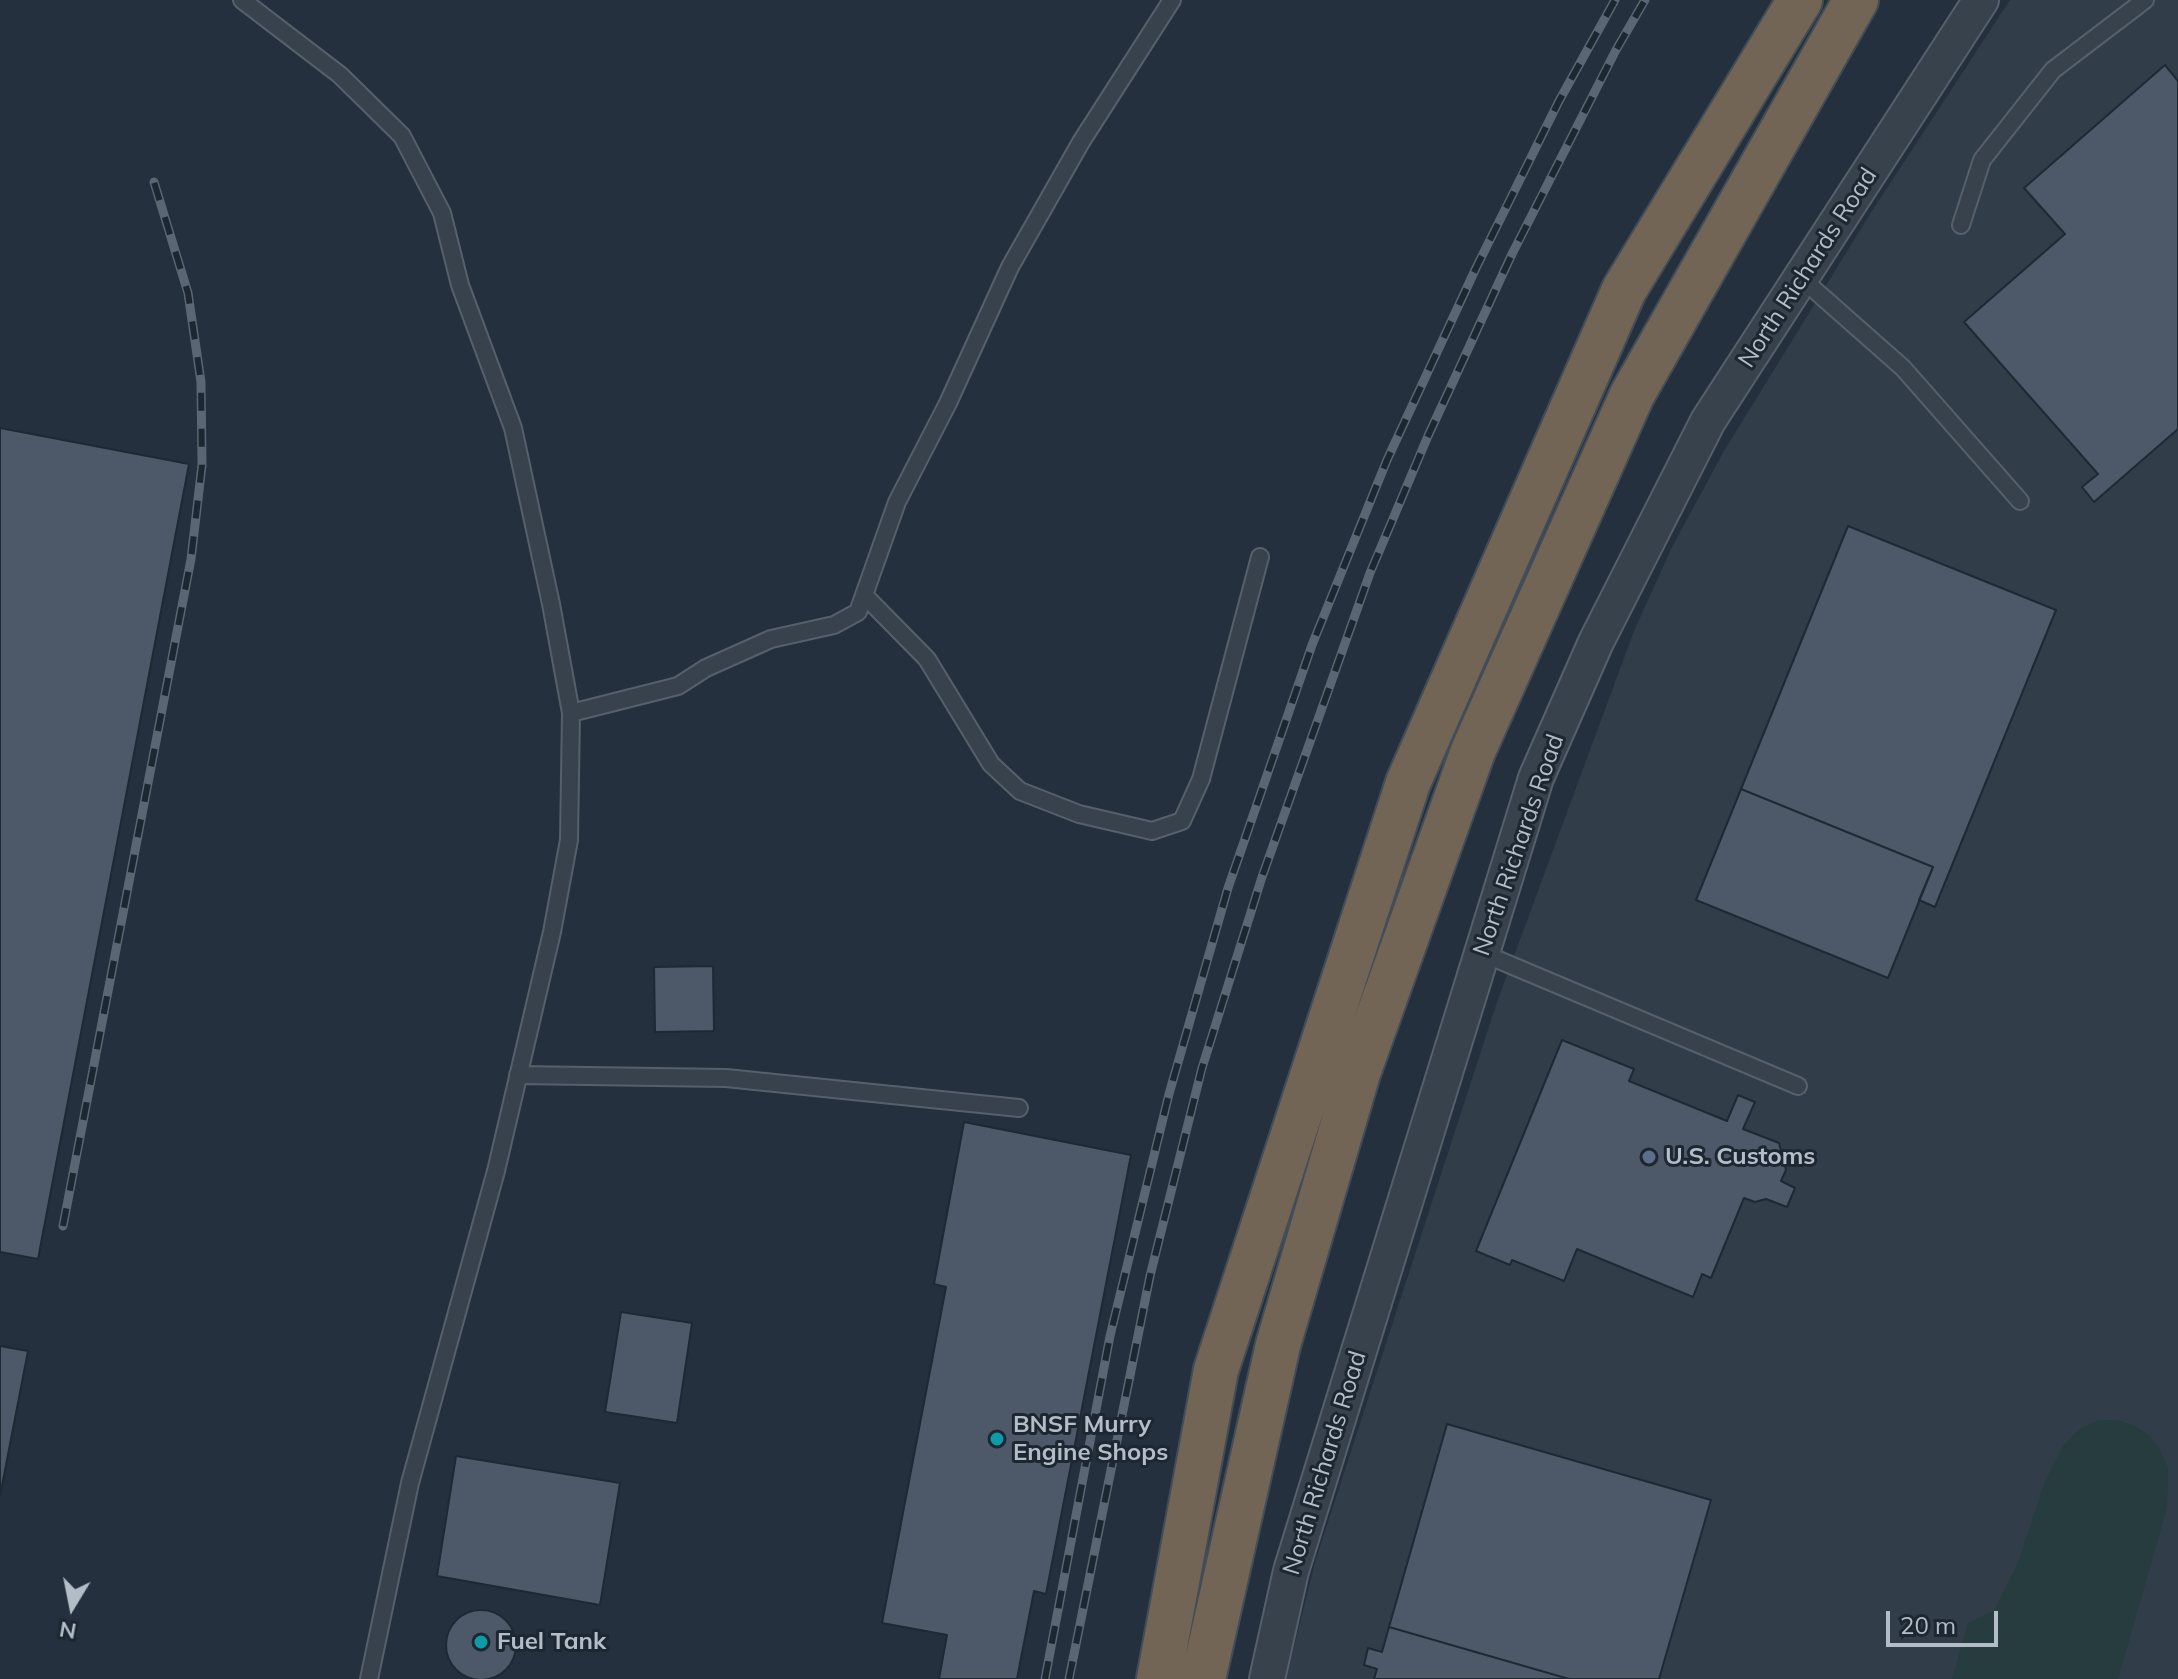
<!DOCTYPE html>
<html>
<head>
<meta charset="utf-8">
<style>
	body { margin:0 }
	#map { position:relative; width:2178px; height:1679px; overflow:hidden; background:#24303d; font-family:Mulish,sans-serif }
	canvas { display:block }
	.north { position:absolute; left:32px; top:1567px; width:80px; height:80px; -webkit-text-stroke:6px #1d2732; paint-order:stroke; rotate:190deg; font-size:22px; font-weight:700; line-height:32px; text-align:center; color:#b3bdc8 }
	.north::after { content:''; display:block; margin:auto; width:28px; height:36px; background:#b3bdc8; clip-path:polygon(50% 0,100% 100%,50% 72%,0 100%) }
	.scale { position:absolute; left:1886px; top:1611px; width:112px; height:36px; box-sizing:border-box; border:4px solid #b3bdc8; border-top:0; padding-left:10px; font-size:24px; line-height:28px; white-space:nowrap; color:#b3bdc8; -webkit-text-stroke:6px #1d2732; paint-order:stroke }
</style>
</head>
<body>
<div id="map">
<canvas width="2178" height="1679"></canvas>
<div class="north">N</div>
<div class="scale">20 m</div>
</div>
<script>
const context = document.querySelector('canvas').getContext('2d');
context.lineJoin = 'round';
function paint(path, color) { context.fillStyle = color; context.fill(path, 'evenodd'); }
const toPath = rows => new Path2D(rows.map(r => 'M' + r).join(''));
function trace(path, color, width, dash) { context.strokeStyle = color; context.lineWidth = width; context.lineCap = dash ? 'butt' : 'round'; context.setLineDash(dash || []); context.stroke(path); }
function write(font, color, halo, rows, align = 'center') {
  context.font = font + ' Mulish,sans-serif'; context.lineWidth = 6; context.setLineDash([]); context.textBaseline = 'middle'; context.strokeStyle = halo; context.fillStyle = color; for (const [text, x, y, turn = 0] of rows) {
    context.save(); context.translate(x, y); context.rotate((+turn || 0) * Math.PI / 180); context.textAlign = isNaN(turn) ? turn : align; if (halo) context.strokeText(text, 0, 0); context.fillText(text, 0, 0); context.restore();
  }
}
paint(toPath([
	[2010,0,2178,0,2178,1679,1286,1679,1316,1559,1497,1002,1634,631,1672,547,1724,451,1870,214]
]), '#323d4a');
paint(toPath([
	[2099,1420,2117,1420,2134,1425,2149,1435,2160,1449,2168,1468,2167,1508,2118,1679,1952,1679,1968,1623,1994,1610,2017,1565,2045,1481,2063,1446,2079,1429]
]), '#263c3e');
const building = toPath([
	[2165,65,2178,81,2178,429,2094,502,2082,487,2098,474,1964,322,2065,234,2024,188,2165,65],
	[0,428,189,464,38,1259,0,1252,0,428],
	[1848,526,2056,610,1935,907,1919,900,1933,867,1741,789,1848,526],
	[1741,789,1933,867,1888,978,1696,900,1741,789],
	[713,966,714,1031,655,1032,654,967,713,966],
	[1562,1040,1634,1069,1629,1081,1727,1121,1738,1095,1755,1102,1743,1129,1779,1143,1786,1170,1781,1181,1795,1188,1787,1207,1766,1199,1755,1202,1744,1198,1711,1278,1702,1274,1693,1297,1577,1249,1564,1281,1512,1260,1510,1265,1476,1251,1562,1040],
	[964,1122,1131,1155,1046,1594,1034,1591,1017,1679,939,1679,947,1635,882,1623,946,1287,934,1284,964,1122],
	[621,1312,692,1323,677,1423,605,1412,621,1312],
	[0,1346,28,1351,0,1496,0,1346],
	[1447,1424,1711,1500,1659,1679,1569,1679,1389,1627,1447,1424],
	[456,1456,620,1483,600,1605,437,1576,456,1456],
	'446 1645a35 35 0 1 1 70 0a35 35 0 1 1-70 0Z',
	[1389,1627,1569,1679,1374,1679,1377,1669,1364,1665,1368,1648,1382,1652,1389,1627]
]);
paint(building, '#4d5968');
trace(building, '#1f2934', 2);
const service = toPath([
	[242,0,340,75,402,136,442,213,460,285,513,428,551,604,571,713],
	[1961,225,1982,160,2053,70,2145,0],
	[1801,278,1903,368,2020,501],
	[864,595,927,659,991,764,1020,791,1079,814,1152,831,1182,821,1201,779,1260,557],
	[1482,953,1798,1086],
	[518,1075,726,1078,1019,1108],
	[369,1679,410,1483,496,1171,552,932,569,840,571,713,678,686,706,668,771,639,834,625,858,612,897,502,948,403,1010,267,1081,142,1172,0]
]);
const minor = toPath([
	[1267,1679,1291,1571,1536,778,1596,642,1708,421,1981,0]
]);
const motorway = toPath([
	[1159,1679,1216,1370,1408,783,1624,290,1800,0],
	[1203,1679,1278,1345,1358,1073,1473,751,1632,395,1856,0]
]);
trace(service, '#56606b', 20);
trace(minor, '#56606b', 38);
trace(motorway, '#434d58', 48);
trace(service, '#38424d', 16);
trace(minor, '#38424d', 34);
trace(motorway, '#736555', 44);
const rail = toPath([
	[63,1226,191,559,202,465,201,382,188,293,154,182],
	[1045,1679,1110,1336,1169,1094,1228,888,1312,645,1387,460,1476,268,1559,101,1615,0],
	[1069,1679,1150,1276,1202,1068,1262,877,1370,573,1428,436,1512,254,1616,50,1645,0]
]);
trace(rail, '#5a6674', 9);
trace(rail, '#1d2732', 6, [18]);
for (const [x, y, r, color] of [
	[1649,1157,8,"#5c6f8a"],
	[997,1439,8,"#0f9aa8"],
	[481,1642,8,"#0f9aa8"]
]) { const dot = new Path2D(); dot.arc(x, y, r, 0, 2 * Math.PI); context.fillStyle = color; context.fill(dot); trace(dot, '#1d2732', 3); }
write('24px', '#b3bdc8', '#1d2732', [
	["North Richards Road",1808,268,-57],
	["North Richards Road",1519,845,-71],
	["North Richards Road",1325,1463,-73]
]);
write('bold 24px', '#b3bdc8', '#1d2732', [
	["U.S. Customs",1665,1157],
	["BNSF Murry",1013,1425],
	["Engine Shops",1013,1453],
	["Fuel Tank",497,1642]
], 'left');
</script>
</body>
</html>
